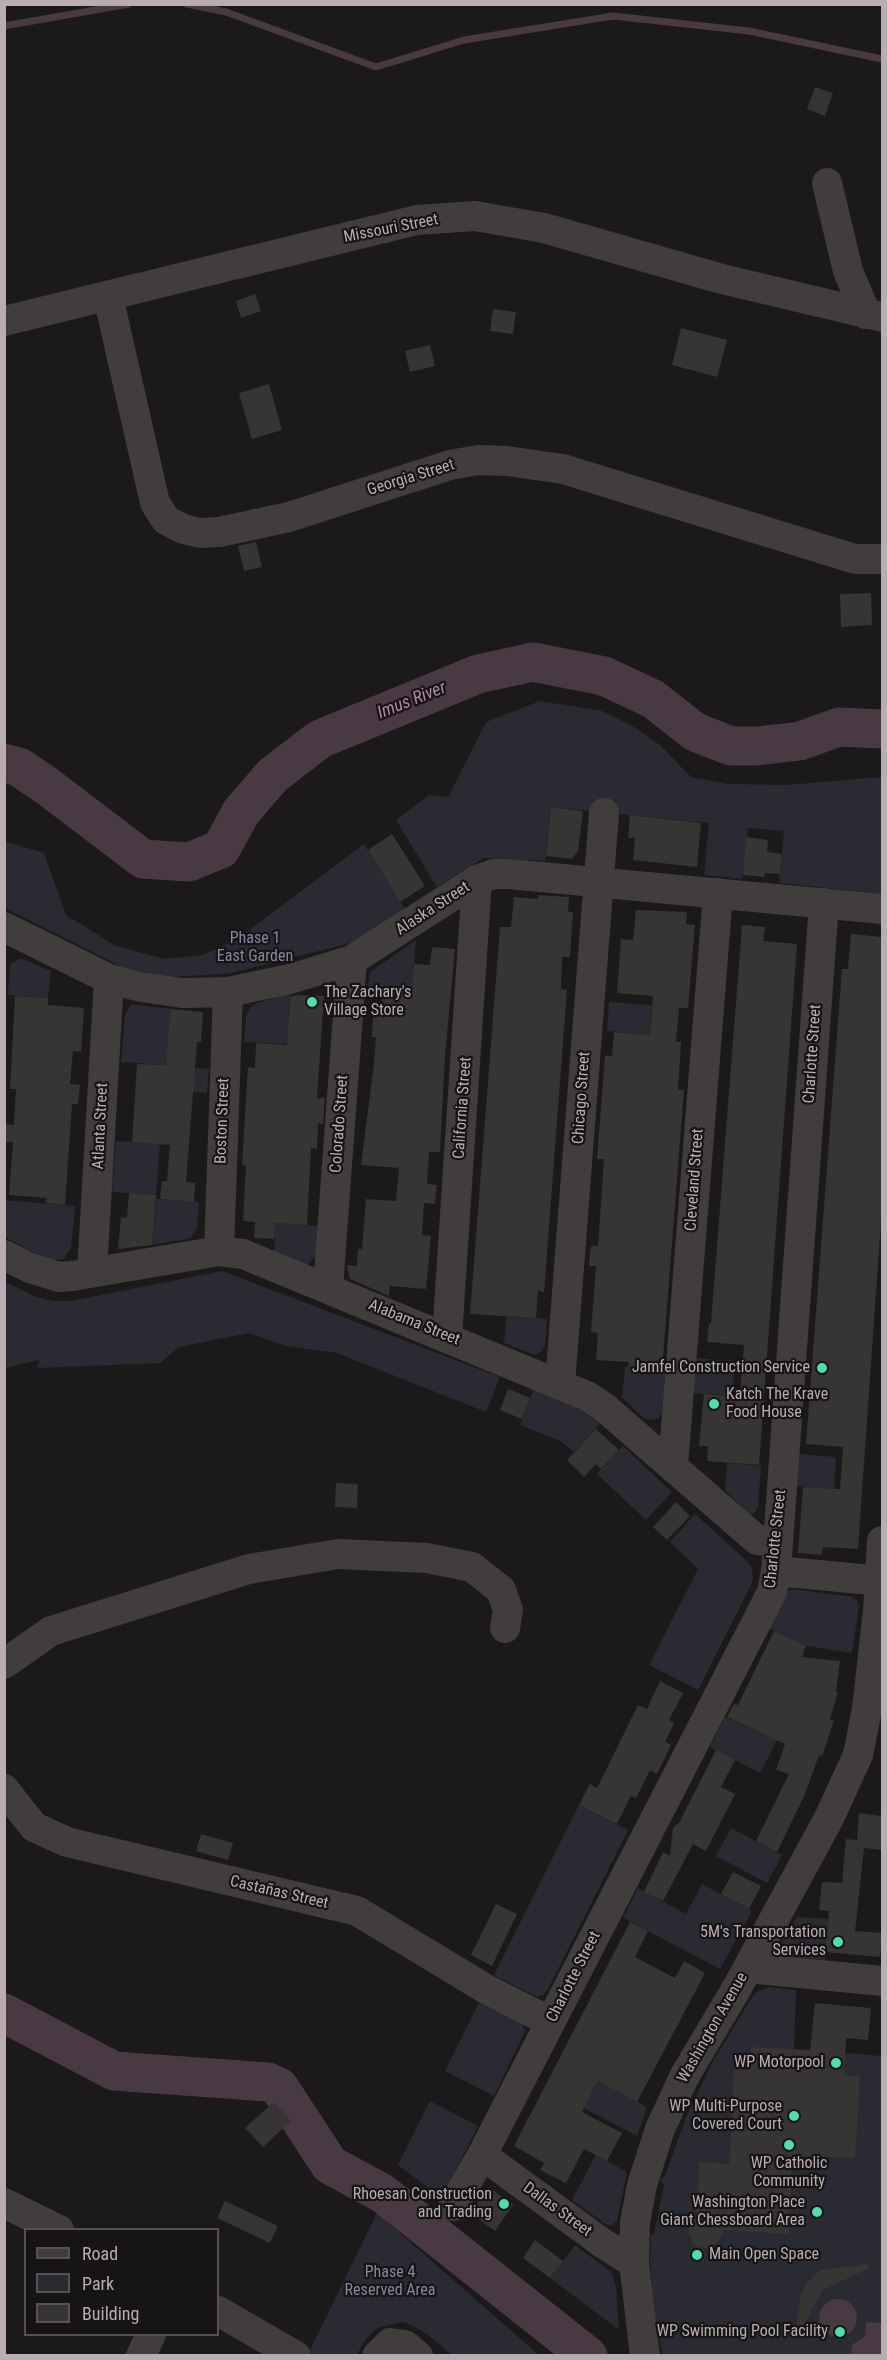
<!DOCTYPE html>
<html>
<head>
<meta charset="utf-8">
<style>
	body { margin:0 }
	#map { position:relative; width:887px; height:2360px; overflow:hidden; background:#1b1919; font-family:"Roboto Condensed",sans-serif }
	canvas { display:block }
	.frame { position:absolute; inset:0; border:6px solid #b9adb1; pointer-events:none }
	.legend { position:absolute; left:24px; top:2228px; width:195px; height:108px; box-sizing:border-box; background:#161414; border:2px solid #575153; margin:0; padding:8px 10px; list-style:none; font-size:18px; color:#b9adb1 }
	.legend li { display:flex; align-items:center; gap:12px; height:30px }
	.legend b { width:30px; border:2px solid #575153 }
</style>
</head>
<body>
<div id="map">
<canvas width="887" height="2360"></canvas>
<div class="frame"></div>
<ul class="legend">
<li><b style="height:8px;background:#413d3d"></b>Road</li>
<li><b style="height:16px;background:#2a2a32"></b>Park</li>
<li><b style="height:16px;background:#373434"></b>Building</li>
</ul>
</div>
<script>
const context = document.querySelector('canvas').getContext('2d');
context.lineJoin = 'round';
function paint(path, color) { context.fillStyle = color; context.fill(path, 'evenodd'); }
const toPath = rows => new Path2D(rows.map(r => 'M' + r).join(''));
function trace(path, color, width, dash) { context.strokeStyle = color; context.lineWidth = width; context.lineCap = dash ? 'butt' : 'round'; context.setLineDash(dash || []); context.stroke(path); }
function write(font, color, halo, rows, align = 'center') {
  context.font = font + ' "Roboto Condensed",sans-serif'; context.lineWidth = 4.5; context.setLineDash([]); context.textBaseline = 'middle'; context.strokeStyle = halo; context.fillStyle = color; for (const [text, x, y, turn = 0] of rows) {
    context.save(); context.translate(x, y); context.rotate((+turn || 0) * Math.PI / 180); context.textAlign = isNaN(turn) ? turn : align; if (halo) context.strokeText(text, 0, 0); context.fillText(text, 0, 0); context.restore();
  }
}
paint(toPath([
	[540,701,602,711,634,727,660,745,691,777,728,784,787,785,882,777,882,894,779,883,784,831,748,828,742,879,704,875,709,823,551,807,545,861,484,858,437,887,396,820,429,795,448,797,486,722],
	[4,841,44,853,66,915,116,946,165,959,202,955,236,940,364,844,405,909,355,942,227,974,167,977,122,967,5,908],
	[416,940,412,991,368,988,370,972],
	[20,958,51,971,48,998,8,995,10,965],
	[290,993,287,1044,244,1042,246,1016,250,1008,257,1003],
	[609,1002,652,1005,650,1035,607,1031],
	[131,1004,170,1009,166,1065,209,1069,207,1093,164,1090,165,1065,121,1062,125,1015],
	[116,1141,160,1144,156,1195,112,1192],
	[156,1199,199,1202,197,1229,191,1238,152,1245],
	[4,1200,75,1206,71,1248,64,1259,49,1261,5,1237],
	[275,1223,318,1226,317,1254,310,1263,307,1265,274,1252],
	[222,1271,500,1377,486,1412,337,1353,286,1346,249,1333,179,1347,160,1363,37,1368,39,1360,5,1368,5,1282,37,1297,53,1301,71,1301],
	[506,1316,547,1319,545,1346,541,1352,535,1355,504,1343],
	[695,1358,735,1361,732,1396,693,1393],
	[625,1367,666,1370,662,1412,659,1418,653,1420,644,1418,622,1398],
	[533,1390,575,1406,600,1424,574,1452,560,1441,520,1425],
	[623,1446,672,1492,646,1520,597,1474],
	[799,1454,836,1457,834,1489,797,1486],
	[727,1463,761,1466,758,1508,753,1514,749,1514,725,1490],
	[695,1514,748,1562,752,1569,753,1578,751,1585,698,1690,649,1665,698,1569,670,1542],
	[793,1589,852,1597,857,1601,859,1606,852,1653,806,1646,768,1628,787,1591],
	[725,1717,777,1740,760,1773,710,1747],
	[579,1805,628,1830,548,1989,543,1995,537,1997,494,1975],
	[731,1828,782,1855,767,1883,716,1856],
	[702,1884,752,1911,720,1969,623,1918,638,1888,686,1914],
	[797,1917,828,1919,825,1960,790,1957,783,1954,780,1944],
	[769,1987,796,1990,794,2049,882,2056,882,2355,663,2355,655,2323,650,2261,651,2235,654,2234,664,2185,660,2180,665,2176,686,2117,713,2061,752,1997,758,1991],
	[479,2003,522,2024,525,2031,494,2096,445,2071],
	[598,2081,647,2107,637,2136,584,2108],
	[430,2101,478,2126,442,2198,398,2165],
	[596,2155,627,2172,617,2221,612,2225,607,2225,572,2200],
	[377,2213,539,2355,452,2355,428,2335,415,2327,403,2322,377,2328,365,2340,357,2355,307,2356],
	[575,2245,611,2272,616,2286,619,2330,550,2278]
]), '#2a2a32');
paint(toPath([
	'819 2318a19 19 0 1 1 38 0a19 19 0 1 1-38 0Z',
	[866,2322,882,2323,882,2355,851,2355,852,2345,865,2336]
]), '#493942');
trace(toPath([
	[187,4,226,12,376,67,464,40,613,16,749,31,882,59],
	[4,26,129,4]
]), '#493942', 7);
trace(toPath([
	[4,763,19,767,47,786,143,859,189,862,221,849,241,812,273,775,320,739,478,674,533,662,604,676,653,699,695,732,731,746,757,746,800,741,839,727,882,729],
	[4,2013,114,2071,268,2082,279,2087,330,2165,382,2193,588,2356]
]), '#493942', 39);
paint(toPath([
	[815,87,833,93,825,116,807,109],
	[255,294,261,311,241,318,236,301],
	[493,309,516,312,513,334,490,331],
	[681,328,727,340,717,377,672,365],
	[430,345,435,366,410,372,405,351],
	[269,384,282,430,252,439,239,393],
	[256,542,262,567,244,571,238,546],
	[871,593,872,625,841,627,840,594],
	[551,807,583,811,578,851,572,859,546,856],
	[630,815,701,823,697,867,633,860,635,838,628,838],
	[392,834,425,886,400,902,368,850],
	[746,837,768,840,767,852,782,854,780,874,765,873,764,877,743,875],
	[538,895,569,897,568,912,573,912,570,957,562,957,561,989,567,990,544,1292,538,1291,536,1318,470,1314,500,927,511,927,514,897,538,899],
	[636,910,687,912,686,924,695,925,688,1008,679,1008,676,1042,681,1042,678,1090,684,1090,662,1370,628,1367,629,1362,596,1360,598,1333,591,1332,596,1266,589,1266,591,1246,598,1246,604,1159,597,1159,605,1056,612,1056,614,1032,650,1035,653,996,617,993,621,939,633,940],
	[742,925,765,927,763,941,797,944,759,1465,707,1461,708,1446,699,1446,704,1394,740,1397,744,1345,707,1342,709,1323,711,1323],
	[851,934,882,937,882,1207,858,1549,823,1547,822,1555,798,1553,803,1487,840,1489,843,1447,806,1444,842,969,848,969],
	[432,947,455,949,445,1055,440,1152,429,1152,427,1184,437,1185,435,1204,424,1203,422,1235,431,1236,426,1289,390,1286,389,1296,350,1279,347,1265,357,1266,358,1249,362,1249,366,1199,396,1201,399,1168,361,1165,374,1064,376,1037,372,1037,373,1016,381,1016,383,989,412,991,414,964,430,965],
	[297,995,324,996,317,1098,325,1098,323,1124,318,1123,317,1149,311,1148,307,1225,275,1223,274,1239,254,1238,255,1222,243,1221,246,1166,242,1165,248,1067,255,1068,256,1043,287,1045,290,997],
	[15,996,48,998,48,1005,84,1008,81,1052,73,1051,70,1084,80,1085,78,1104,72,1104,65,1205,46,1203,47,1198,9,1195,13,1142,5,1142,6,1124,14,1125,16,1089,10,1089],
	[170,1009,203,1012,201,1042,197,1042,186,1182,195,1183,194,1202,160,1199,162,1181,167,1181,170,1145,132,1142,137,1064,166,1065],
	[129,1193,156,1195,152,1245,118,1249,121,1217,127,1218],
	[508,1389,530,1398,522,1419,500,1410],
	[596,1429,619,1450,601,1469,596,1464,584,1477,567,1460],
	[336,1483,358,1484,357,1508,335,1507],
	[676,1502,690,1516,667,1540,653,1527],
	[774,1631,806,1646,802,1657,840,1661,836,1692,838,1692,830,1719,834,1721,822,1756,819,1755,805,1794,777,1852,756,1841,789,1774,776,1770,785,1744,727,1717,734,1704,738,1705],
	[660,1681,683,1693,669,1720,674,1723,665,1742,671,1745,657,1774,650,1770,636,1798,631,1796,617,1824,579,1805,590,1784,597,1788,638,1705,647,1709],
	[716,1750,735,1760,721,1787,735,1794,706,1851,693,1844,663,1901,644,1892,663,1852,670,1856,673,1828,680,1821],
	[859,1813,882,1816,882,1850,864,1848,855,1931,882,1933,880,1957,825,1952,829,1911,819,1910,822,1882,842,1883,846,1839,857,1840],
	[201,1834,233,1843,228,1860,196,1851],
	[733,1872,761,1886,749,1909,721,1894],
	[496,1904,517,1914,492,1966,471,1955],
	[630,1922,648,1931,635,1957,675,1978,684,1961,705,1973,637,2102,598,2081,582,2112,622,2133,607,2161,584,2149,566,2183,540,2170,544,2163,514,2146],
	[815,2003,871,2008,868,2040,846,2038,844,2075,860,2076,855,2158,803,2156,803,2163,792,2163,789,2234,724,2230,718,2242,712,2247,704,2248,696,2246,691,2240,688,2231,691,2222,696,2215,699,2162,729,2164,734,2069,749,2070,751,2047,810,2050],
	[274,2102,291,2121,263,2147,245,2128],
	[489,2187,513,2205,495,2231,470,2213],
	[225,2201,278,2226,270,2243,217,2218],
	[535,2240,563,2261,550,2278,523,2258],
	[867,2264,869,2268,823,2290,797,2336,795,2335,801,2295,808,2281,821,2270]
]), '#373434');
trace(toPath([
	[827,183,848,271,866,314],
	[108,296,155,503,166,520,183,529,200,533,219,532,289,517,450,465,478,460,507,461,563,469,855,559,882,559],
	[4,321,417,220,475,216,544,228,722,279,882,317],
	[4,927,109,979,141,987,182,993,228,992,290,979,352,960,477,880,494,874,509,874,882,909],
	[219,1251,228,992],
	[4,1255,30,1268,59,1277,72,1276,219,1251,243,1254,587,1396,605,1408,757,1540,778,1542],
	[92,1272,109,979],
	[328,1288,352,960],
	[447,1337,477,880],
	[560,1384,604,813],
	[673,1466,718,893],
	[776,1571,882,1581],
	[4,1664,51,1631,249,1569,338,1554,427,1558,472,1567,501,1590,508,1610,505,1628],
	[4,1789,34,1827,67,1842,357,1911,486,1989,551,2022],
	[748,1968,882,1981],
	[482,2155,601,2242,634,2263],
	[4,2203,59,2230],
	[453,2206,482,2155,772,1592,776,1571,824,903],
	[218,2311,296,2356],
	[141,2356,151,2334],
	[377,2356,390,2343,405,2345,418,2356],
	[645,2356,634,2263,635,2222,642,2185,660,2129,684,2077,738,1986,829,1818,858,1755,867,1709,878,1611,882,1541]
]), '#413d3d', 30);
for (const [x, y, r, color] of [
	[312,1002,6,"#4edeac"],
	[822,1368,6,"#4edeac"],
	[714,1404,6,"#4edeac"],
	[838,1942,6,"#4edeac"],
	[836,2063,6,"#4edeac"],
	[794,2116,6,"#4edeac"],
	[789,2145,6,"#4edeac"],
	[504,2204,6,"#4edeac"],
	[817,2212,6,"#4edeac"],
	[697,2255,6,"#4edeac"],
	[840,2332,6,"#4edeac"]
]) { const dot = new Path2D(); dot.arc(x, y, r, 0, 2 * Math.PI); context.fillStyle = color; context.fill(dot); trace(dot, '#161414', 2); }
write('16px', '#b9adb1', '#161414', [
	["Missouri Street",391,229,-11],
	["Georgia Street",411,478,-17],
	["Alaska Street",433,909,-33],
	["Charlotte Street",813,1054,-86],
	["Chicago Street",582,1098,-86],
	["California Street",463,1108,-86],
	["Boston Street",223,1121,-88],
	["Colorado Street",340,1124,-86],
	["Atlanta Street",101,1126,-87],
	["Cleveland Street",695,1180,-86],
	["Alabama Street",414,1323,22],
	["Charlotte Street",776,1539,-84],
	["Castañas Street",279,1893,13],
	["Charlotte Street",574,1977,-63],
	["Washington Avenue",713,2028,-60],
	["Dallas Street",557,2210,36]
]);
write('16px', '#8886a2', '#161414', [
	["Phase 1",255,939],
	["East Garden",255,957],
	["Phase 4",390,2273],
	["Reserved Area",390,2291]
]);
write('16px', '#b9adb1', '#161414', [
	["The Zachary's",324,993,"left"],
	["Village Store",324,1011,"left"],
	["Jamfel Construction Service",810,1368],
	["Katch The Krave",726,1395,"left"],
	["Food House",726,1413,"left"],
	["5M's Transportation",826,1933],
	["Services",826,1951],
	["WP Motorpool",824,2063],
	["WP Multi-Purpose",782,2107],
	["Covered Court",782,2125],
	["WP Catholic",789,2164,"center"],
	["Community",789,2182,"center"],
	["Rhoesan Construction",492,2195],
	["and Trading",492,2213],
	["Washington Place",805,2203],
	["Giant Chessboard Area",805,2221],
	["Main Open Space",709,2255,"left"],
	["WP Swimming Pool Facility",828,2332]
], 'right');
write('italic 18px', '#b0889e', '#161414', [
	["Imus River",412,701,-22]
]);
</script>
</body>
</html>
